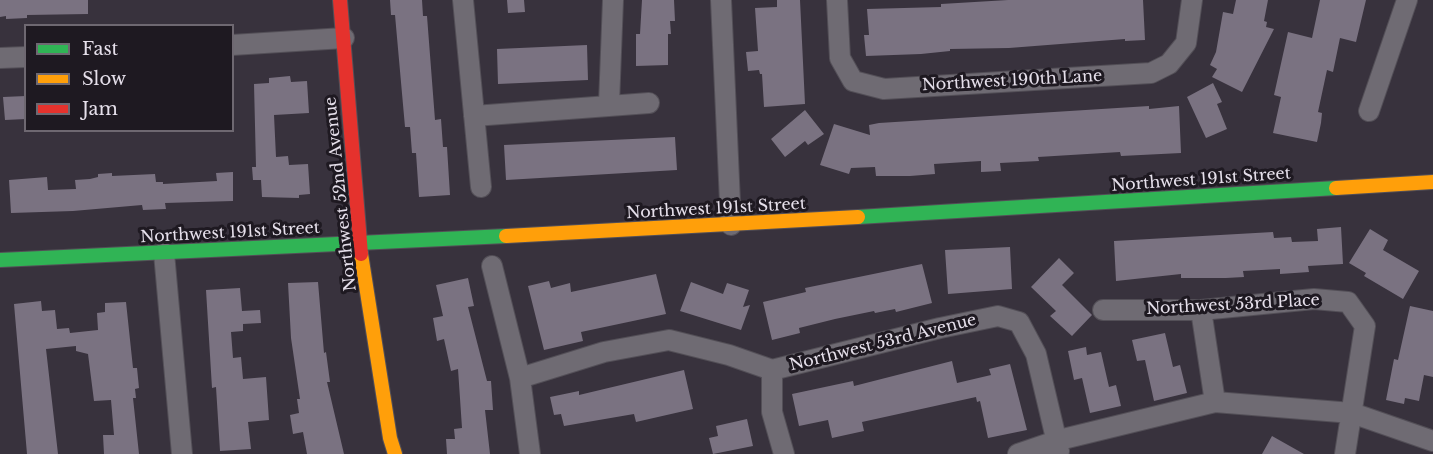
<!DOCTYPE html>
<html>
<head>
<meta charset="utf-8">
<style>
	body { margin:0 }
	#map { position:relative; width:1433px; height:454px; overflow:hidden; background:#38323d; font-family:"Libre Baskerville",serif }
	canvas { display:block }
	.legend { position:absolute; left:24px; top:24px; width:210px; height:108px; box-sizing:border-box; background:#1e1921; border:2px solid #6e6871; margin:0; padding:8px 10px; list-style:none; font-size:18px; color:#e5dfea }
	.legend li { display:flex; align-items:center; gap:12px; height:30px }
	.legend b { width:30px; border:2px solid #6e6871 }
</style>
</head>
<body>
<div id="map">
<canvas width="1433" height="454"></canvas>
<ul class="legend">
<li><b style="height:8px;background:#30b455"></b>Fast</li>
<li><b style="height:8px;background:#ff9f0a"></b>Slow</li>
<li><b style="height:8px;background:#e5322d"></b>Jam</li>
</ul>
</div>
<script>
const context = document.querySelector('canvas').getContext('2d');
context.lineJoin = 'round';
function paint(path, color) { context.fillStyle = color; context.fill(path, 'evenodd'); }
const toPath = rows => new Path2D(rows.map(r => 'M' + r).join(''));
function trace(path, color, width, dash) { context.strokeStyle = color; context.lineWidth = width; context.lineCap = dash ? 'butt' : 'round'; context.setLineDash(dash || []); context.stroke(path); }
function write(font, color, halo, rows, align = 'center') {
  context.font = font + ' "Libre Baskerville",serif'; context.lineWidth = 6; context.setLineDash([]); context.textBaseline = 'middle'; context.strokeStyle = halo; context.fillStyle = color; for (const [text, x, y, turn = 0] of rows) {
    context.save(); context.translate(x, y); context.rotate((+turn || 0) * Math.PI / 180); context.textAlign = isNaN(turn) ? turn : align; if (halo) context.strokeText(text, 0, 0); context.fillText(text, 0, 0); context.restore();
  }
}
paint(toPath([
	[0,0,88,0,88,14,27,15,27,18,6,19,6,16,0,17],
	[390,0,422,0,423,16,427,16,435,120,441,119,443,147,447,147,450,195,419,197,416,153,412,153,410,127,405,127,395,15,391,15],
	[507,0,524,0,525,12,508,13],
	[642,0,674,0,675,21,670,21,671,34,668,34,668,65,636,66,636,34,640,34],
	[777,0,800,0,805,104,764,107,762,74,760,74,759,70,748,71,746,52,758,51,755,8,777,7],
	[1008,0,1143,0,1145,40,1125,41,1125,39,1009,48,950,49,950,51,921,54,866,56,864,35,869,35,867,9,941,7,941,4],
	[1236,0,1268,0,1264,21,1267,22,1266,27,1274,29,1242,92,1212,77,1217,69,1210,65,1216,52,1223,12,1233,14],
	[1320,0,1366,0,1356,42,1340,38,1333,72,1327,70,1318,112,1322,113,1321,123,1317,142,1273,133,1281,97,1274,95,1288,32,1312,38],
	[587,45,588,80,498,84,497,49],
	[290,76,291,82,307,81,309,113,274,115,276,157,288,156,289,165,308,164,310,194,299,195,299,198,262,197,261,180,253,180,252,167,256,167,254,84,269,83,269,78],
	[1213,83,1222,102,1217,104,1227,129,1206,138,1187,97],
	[26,96,26,119,5,120,3,97],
	[1149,106,1149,109,1179,106,1181,153,1121,156,1120,152,1038,157,1039,161,1000,163,1001,171,981,172,981,161,934,164,935,174,910,176,876,176,875,167,851,168,849,174,820,165,834,124,870,135,869,125,879,123],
	[805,110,824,134,808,145,805,141,785,157,771,139],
	[675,137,677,170,506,180,504,145],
	[233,172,233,201,165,203,166,209,143,210,142,205,73,211,11,213,9,180,47,177,48,190,76,189,75,180,90,179,98,177,98,174,112,173,112,176,155,174,156,182,163,182,163,184,217,181,216,173],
	[1341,227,1343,264,1308,266,1309,272,1280,274,1280,269,1243,271,1244,277,1226,278,1181,278,1181,274,1116,281,1114,241,1273,232,1274,238,1291,237,1292,242,1318,241,1317,229],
	[1370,229,1388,240,1383,250,1419,271,1403,299,1364,276,1366,273,1349,263],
	[1010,247,1012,289,948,294,945,250],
	[1059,258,1074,273,1062,285,1092,315,1072,336,1050,316,1056,311,1031,287],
	[922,264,932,303,896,312,895,309,875,313,874,311,835,319,799,328,800,333,772,340,763,302,806,292,805,288],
	[656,274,666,314,581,332,583,341,544,350,528,286,549,281,551,288,570,283,571,292],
	[468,278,474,306,468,307,487,381,491,381,493,410,485,410,490,454,447,454,446,439,455,439,454,429,462,428,458,369,451,371,444,339,437,341,433,318,443,316,436,285],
	[318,282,324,353,326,352,330,382,327,382,344,454,307,454,303,432,293,434,290,415,299,413,297,399,300,399,291,338,288,283],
	[691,282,723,294,727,283,749,290,743,307,750,305,741,330,680,311],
	[240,288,242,311,260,310,261,323,243,324,243,331,231,332,233,358,241,357,243,379,266,377,269,420,248,422,251,449,220,451,216,387,212,388,206,290],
	[41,301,42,311,55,310,57,329,69,328,70,333,98,330,97,313,105,312,105,303,126,302,133,368,137,368,139,388,135,389,136,398,133,398,139,454,104,454,103,435,114,435,111,400,94,401,88,354,76,351,76,346,46,349,58,454,27,454,14,304],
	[1410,306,1433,311,1433,377,1424,375,1419,401,1405,398,1404,404,1386,400,1394,359,1398,360],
	[1165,333,1173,367,1180,365,1187,393,1154,401,1145,360,1137,361,1132,340],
	[1086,347,1087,355,1101,352,1109,387,1116,385,1121,406,1090,413,1082,378,1074,380,1068,351],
	[952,361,957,383,991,375,989,369,1010,364,1027,430,988,438,980,401,977,402,976,397,862,422,864,431,832,438,828,420,799,426,792,394,853,381,854,386],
	[684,370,693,409,636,422,634,414,564,426,561,414,554,415,550,397,579,391,579,395],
	[747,419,753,446,713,454,709,438,718,436,716,426],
	[1272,436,1304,454,1262,454]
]), '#7a7281');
const street = toPath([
	[463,0,481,187],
	[721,0,731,225],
	[837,0,840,58,853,81,884,89,1151,73,1169,64,1186,43,1192,0],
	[232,45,344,38],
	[0,58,26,57],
	[609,104,613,0],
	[1369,111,1407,0],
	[474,116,649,103],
	[164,253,182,454],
	[492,266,520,378,530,454],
	[1103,310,1201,310,1314,299,1348,302,1365,326,1345,454],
	[1201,310,1215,402],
	[772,370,940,328,998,316,1019,322,1036,354,1059,451],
	[772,370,772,412,784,454],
	[520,378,604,352,669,340,729,355,772,370],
	[1018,454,1059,440,1215,402,1352,413,1433,441]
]);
const fast = toPath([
	[858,217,1336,188],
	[0,260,506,236]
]);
const slow = toPath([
	[1336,188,1433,182],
	[506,236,858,217],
	[361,254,390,438,395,454]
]);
const jam = toPath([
	[340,0,361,254]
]);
trace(street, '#534f57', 22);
trace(fast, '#534f57', 16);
trace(slow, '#534f57', 16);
trace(jam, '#534f57', 16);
trace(street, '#6f6b73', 20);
trace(fast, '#30b455', 14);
trace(slow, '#ff9f0a', 14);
trace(jam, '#e5322d', 14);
write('16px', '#e5dfea', '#1e1921', [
	["Northwest 190th Lane",1012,81,-3],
	["Northwest 191st Street",1201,180,-4],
	["Northwest 52nd Avenue",341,194,-96],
	["Northwest 191st Street",716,209,-3],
	["Northwest 191st Street",230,233,-3],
	["Northwest 53rd Place",1233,305,-3],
	["Northwest 53rd Avenue",883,343,-14]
]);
</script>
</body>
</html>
